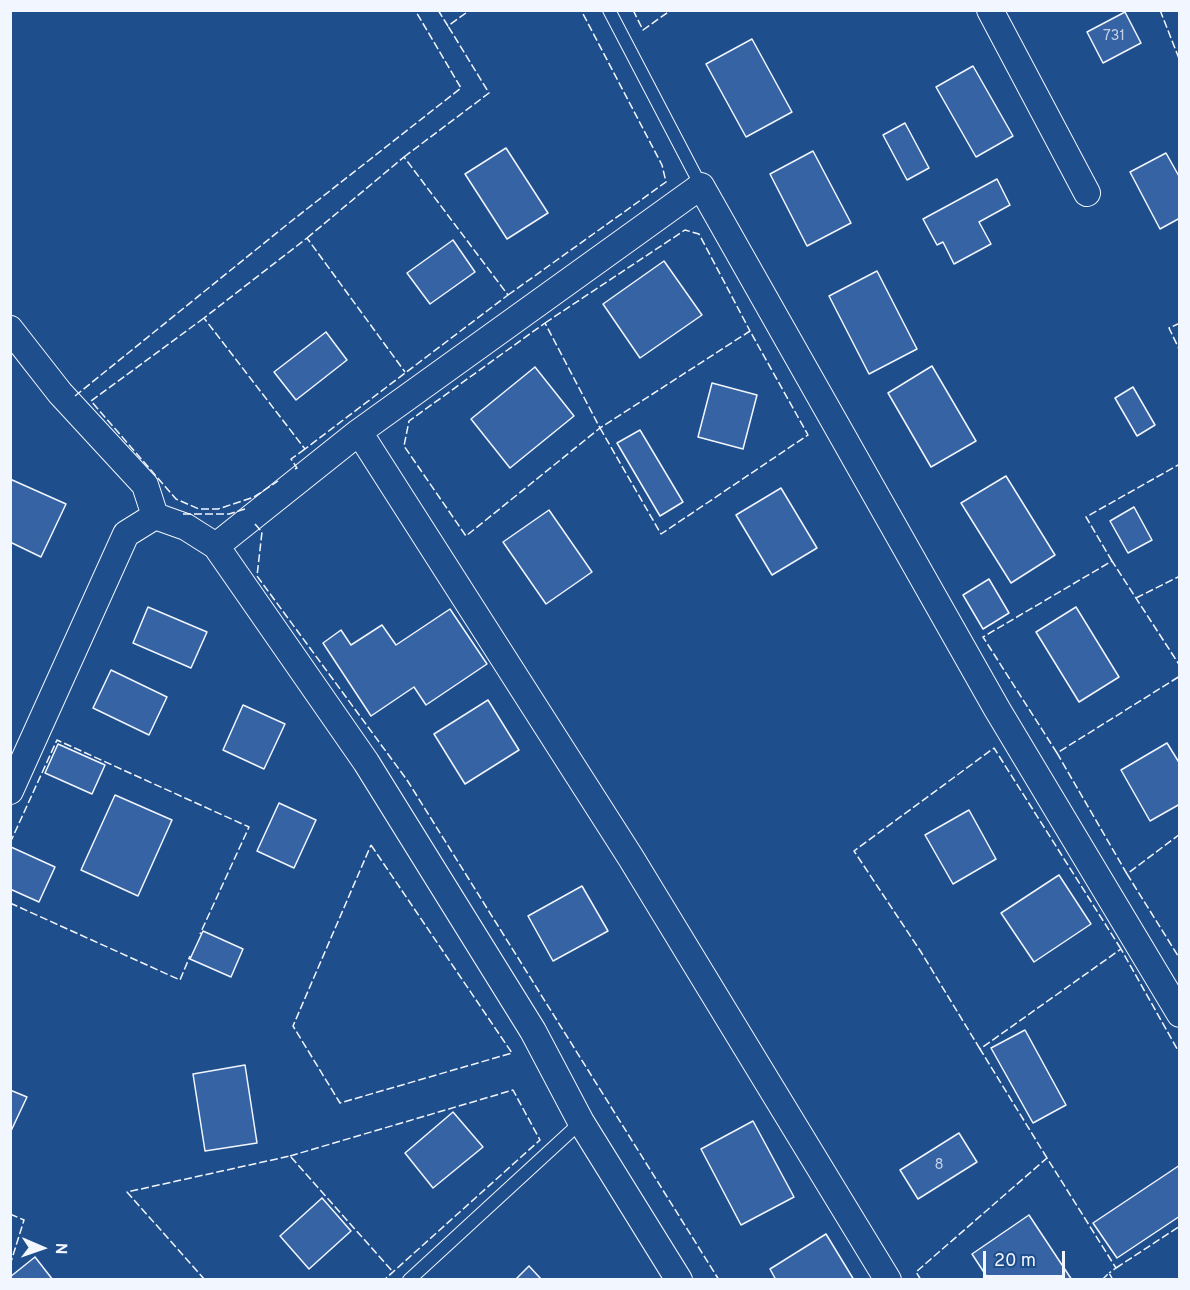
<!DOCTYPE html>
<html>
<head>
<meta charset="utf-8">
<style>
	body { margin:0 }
	#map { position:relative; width:1190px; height:1290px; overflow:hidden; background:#1f4e8c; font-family:Overpass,sans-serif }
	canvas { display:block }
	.frame { position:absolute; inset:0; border:12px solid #f2f6ff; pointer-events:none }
	.north { position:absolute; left:12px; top:1218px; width:60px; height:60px; -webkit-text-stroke:4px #1f4e8c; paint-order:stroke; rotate:92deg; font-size:16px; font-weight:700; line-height:24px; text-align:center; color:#f2f6ff }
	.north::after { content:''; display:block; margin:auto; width:21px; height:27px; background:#f2f6ff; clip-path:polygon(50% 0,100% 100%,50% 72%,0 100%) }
	.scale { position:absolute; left:983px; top:1251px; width:82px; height:27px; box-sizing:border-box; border:3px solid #f2f6ff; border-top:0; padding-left:8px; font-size:18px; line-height:21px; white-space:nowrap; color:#f2f6ff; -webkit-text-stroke:4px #1f4e8c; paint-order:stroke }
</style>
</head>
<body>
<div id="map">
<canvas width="1190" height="1290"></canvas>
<div class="frame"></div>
<div class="north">N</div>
<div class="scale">20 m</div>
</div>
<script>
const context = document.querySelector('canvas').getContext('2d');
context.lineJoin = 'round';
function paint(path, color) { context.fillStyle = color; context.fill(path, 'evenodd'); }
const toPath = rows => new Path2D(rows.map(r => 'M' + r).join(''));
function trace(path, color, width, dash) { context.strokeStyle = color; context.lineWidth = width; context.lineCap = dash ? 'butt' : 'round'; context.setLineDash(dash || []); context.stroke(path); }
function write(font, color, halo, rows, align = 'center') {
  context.font = font + ' Overpass,sans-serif'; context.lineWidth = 4.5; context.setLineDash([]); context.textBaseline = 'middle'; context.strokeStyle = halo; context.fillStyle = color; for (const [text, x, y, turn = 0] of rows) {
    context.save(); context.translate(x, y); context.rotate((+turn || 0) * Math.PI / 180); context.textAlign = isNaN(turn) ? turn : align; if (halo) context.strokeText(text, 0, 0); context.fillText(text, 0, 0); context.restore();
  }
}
const building = toPath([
	[1125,12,1141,43,1103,63,1087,32,1125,12],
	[752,39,792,112,746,137,706,64,752,39],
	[973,66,1013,136,976,157,936,87,973,66],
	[905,123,929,168,907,180,883,135,905,123],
	[506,148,548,213,507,239,465,174,506,148],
	[813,151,851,223,807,246,770,174,813,151],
	[1166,153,1180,178,1180,218,1160,229,1130,172,1166,153],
	[997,179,1010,205,979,222,991,244,954,264,943,242,937,245,923,219,997,179],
	[453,240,475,272,430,304,407,273,453,240],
	[664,261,702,315,640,358,603,304,664,261],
	[877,271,917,349,869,374,829,296,877,271],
	[326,332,347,360,296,400,274,372,326,332],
	[932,366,976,441,931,467,888,393,932,366],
	[535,367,574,416,510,468,471,419,535,367],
	[712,383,757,395,743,449,698,437,712,383],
	[1133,387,1155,425,1137,436,1115,398,1133,387],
	[640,430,683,502,660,516,617,443,640,430],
	[1006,476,1055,555,1011,583,961,503,1006,476],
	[10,479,66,504,41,557,10,542,10,479],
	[781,488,817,548,772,575,736,515,781,488],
	[1134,507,1152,540,1128,553,1110,521,1134,507],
	[549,510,592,572,546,604,503,542,549,510],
	[989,579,1009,613,983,629,963,595,989,579],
	[148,607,207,632,191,668,133,643,148,607],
	[1076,607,1119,677,1079,702,1036,632,1076,607],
	[450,609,487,664,426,705,414,687,371,716,323,643,341,630,351,645,382,625,396,645,450,609],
	[111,670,167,697,149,735,93,708,111,670],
	[488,700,519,750,465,784,434,734,488,700],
	[243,705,285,724,264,769,223,750,243,705],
	[1167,743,1180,764,1180,804,1150,821,1121,770,1167,743],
	[58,744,105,765,92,794,45,773,58,744],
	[115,795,172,820,138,896,81,870,115,795],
	[279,803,316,820,294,868,257,851,279,803],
	[969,810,996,859,953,884,925,835,969,810],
	[11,847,55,867,39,902,10,889,11,847],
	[1059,875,1091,924,1034,962,1001,913,1059,875],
	[582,886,608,931,553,961,528,916,582,886],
	[203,931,243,949,231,977,190,959,203,931],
	[1025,1030,1066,1105,1033,1123,991,1048,1025,1030],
	[245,1065,257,1143,205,1151,193,1074,245,1065],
	[10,1090,27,1097,10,1133,10,1090],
	[453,1112,483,1147,433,1188,405,1153,453,1112],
	[753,1121,794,1197,741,1225,701,1149,753,1121],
	[959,1133,977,1162,918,1199,900,1170,959,1133],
	[1180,1165,1180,1216,1117,1258,1093,1223,1180,1165],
	[322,1198,351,1231,309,1269,280,1236,322,1198],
	[1029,1215,1072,1280,989,1280,972,1254,1029,1215],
	[826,1234,854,1280,776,1280,770,1269,826,1234],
	[35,1257,53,1280,10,1280,10,1277,35,1257],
	[529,1266,542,1280,515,1280,529,1266]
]);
paint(building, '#3563a3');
trace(building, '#f2f6ff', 1.5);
const lane = toPath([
	[609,10,701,186],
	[409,1280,581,1122]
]);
const street = toPath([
	[990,10,1087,193],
	[10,329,60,393,145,485,155,516],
	[359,432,631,858,888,1280],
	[216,546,359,432,701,186,997,709,1180,1014],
	[10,791,126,534,155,516,186,527,216,546,366,762,533,1031,581,1122,679,1280]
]);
trace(lane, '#f2f6ff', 14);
trace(street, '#f2f6ff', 28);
trace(lane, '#1f4e8c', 12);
trace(street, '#1f4e8c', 26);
trace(toPath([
	[438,10,448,26,470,10],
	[633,10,643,30,671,10],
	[1160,10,1180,61],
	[404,157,489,93,448,26],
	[307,238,404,157,508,295,305,449,204,318,307,238,405,372],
	[508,295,666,182,662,165,581,10],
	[204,318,91,401,176,499,199,509,218,509,254,497,278,481],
	[545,323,685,230,699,234,750,331],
	[1180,323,1169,328,1180,351],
	[75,396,289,223,461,88,415,10],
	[600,428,661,534,808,435,750,331,600,428,466,536,404,446,409,421,545,323,600,428],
	[295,469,297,468,291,459,305,449],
	[183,514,229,514,245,509],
	[255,524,262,532,257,576,407,780,719,1280],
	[1112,561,1086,517,1180,464],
	[1136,598,1180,576],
	[1057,753,983,637,1112,561,1180,666],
	[1180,834,1127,874,1180,959],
	[10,843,57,740,249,827,200,934],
	[371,845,512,1053,340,1103,293,1026,371,845],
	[1127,874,1057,753,1180,676],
	[10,903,180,980,190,956],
	[980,1049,921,952,854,851,994,748,1121,949],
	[290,1156,513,1090,540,1140,384,1280],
	[1047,1158,980,1049,1121,949,1180,1054],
	[10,1214,24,1220,10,1265],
	[1116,1268,1180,1226],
	[205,1280,127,1192,290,1156,393,1272],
	[921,1280,916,1272,1047,1158,1116,1268,1109,1273],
	[1102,1280,1109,1273,1113,1280]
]), '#f2f6ff', 1.5, [8, 3]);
write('15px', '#c3d1e8', null, [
	["731",1114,37],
	["8",939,1166]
]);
</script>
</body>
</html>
